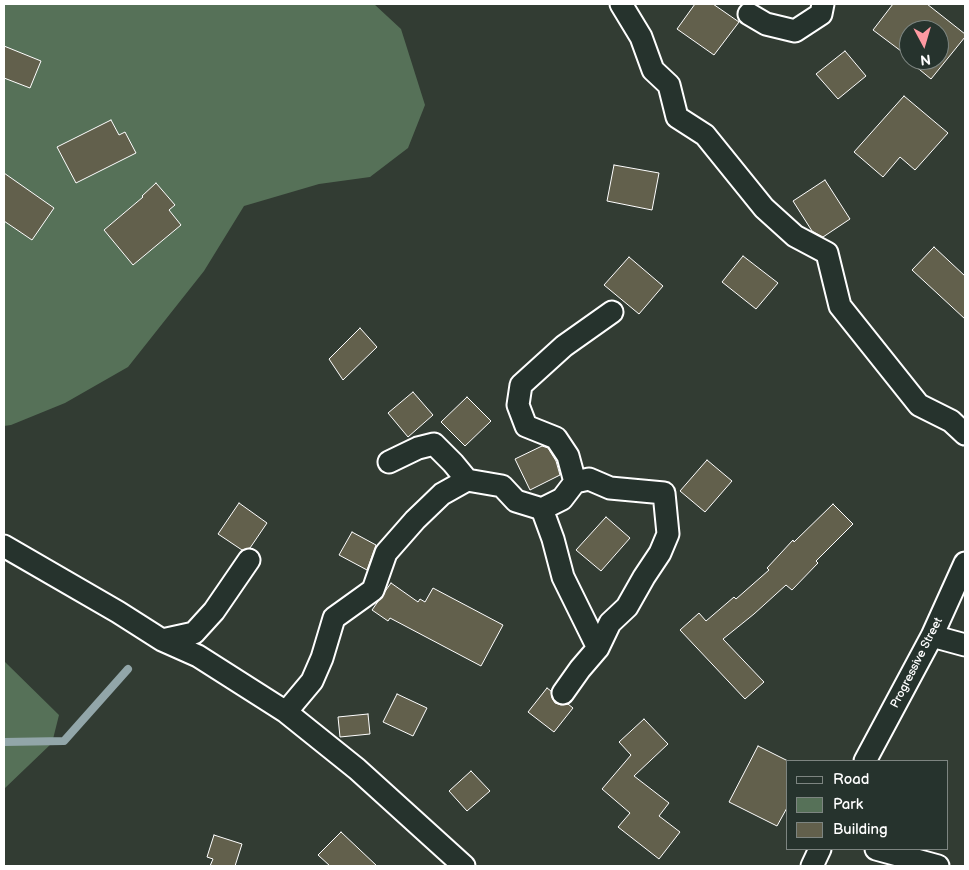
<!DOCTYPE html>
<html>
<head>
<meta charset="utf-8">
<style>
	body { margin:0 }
	#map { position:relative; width:969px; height:870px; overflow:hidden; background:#323c33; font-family:"Balsamiq Sans",sans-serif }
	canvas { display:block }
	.frame { position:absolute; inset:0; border:5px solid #fff; pointer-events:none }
	.legend { position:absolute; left:786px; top:760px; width:162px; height:90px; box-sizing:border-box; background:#26332d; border:1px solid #7d8581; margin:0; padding:6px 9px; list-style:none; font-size:15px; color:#fff }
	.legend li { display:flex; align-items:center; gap:10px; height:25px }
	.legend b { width:25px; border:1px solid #7d8581 }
	.north { position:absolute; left:899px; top:20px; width:50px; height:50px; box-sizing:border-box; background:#26332d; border:1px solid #7d8581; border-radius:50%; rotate:174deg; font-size:14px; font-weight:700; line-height:20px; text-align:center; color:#fff }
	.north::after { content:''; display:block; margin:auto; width:18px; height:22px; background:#ff9aa2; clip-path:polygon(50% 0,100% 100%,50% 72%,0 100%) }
</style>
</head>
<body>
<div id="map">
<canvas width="969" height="870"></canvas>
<div class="frame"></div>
<ul class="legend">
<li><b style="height:6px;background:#26332d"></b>Road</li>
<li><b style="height:14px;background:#567158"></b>Park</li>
<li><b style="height:14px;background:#62604c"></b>Building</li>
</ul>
<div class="north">N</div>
</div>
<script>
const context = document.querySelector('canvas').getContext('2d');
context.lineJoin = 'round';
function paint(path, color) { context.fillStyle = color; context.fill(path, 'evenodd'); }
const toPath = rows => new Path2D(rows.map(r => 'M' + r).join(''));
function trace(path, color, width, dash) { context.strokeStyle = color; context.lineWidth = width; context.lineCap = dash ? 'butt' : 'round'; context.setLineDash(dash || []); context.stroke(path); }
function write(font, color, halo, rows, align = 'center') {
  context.font = font + ' "Balsamiq Sans",sans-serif'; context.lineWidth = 4; context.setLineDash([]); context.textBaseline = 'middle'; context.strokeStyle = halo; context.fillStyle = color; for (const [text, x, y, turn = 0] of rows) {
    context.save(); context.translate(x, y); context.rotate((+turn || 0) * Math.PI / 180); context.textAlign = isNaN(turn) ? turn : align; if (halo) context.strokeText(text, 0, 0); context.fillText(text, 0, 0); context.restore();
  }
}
paint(toPath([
	[4,4,374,4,401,29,425,105,408,148,370,177,319,184,244,206,204,271,128,367,65,403,11,425,4,426],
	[4,661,59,715,52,743,4,789]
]), '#567158');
trace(toPath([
	[4,742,64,741,128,669]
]), '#92a6a9', 8);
const building = toPath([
	[695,4,713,4,739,22,714,55,677,29,695,4],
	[893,4,927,4,965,34,965,37,931,79,903,56,905,54,873,30,893,4],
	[909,30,939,30,939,60,909,60,909,30],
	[4,46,41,61,30,88,4,78,4,46],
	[845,51,866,76,838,99,816,74,845,51],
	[904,96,948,133,915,170,900,157,883,177,854,152,904,96],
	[111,120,119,135,125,132,136,153,76,183,57,147,111,120],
	[614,165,659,173,652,210,607,201,614,165],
	[4,173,54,208,32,240,4,221,4,173],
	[825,180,850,219,823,237,812,231,793,201,825,180],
	[156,183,175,205,169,210,181,225,133,265,104,230,143,197,142,196,156,183],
	[934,247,965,276,965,319,912,270,934,247],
	[743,256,778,283,756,309,722,282,743,256],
	[629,257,663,286,639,314,604,285,629,257],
	[360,328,377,347,343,380,329,359,360,328],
	[413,392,433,415,408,437,388,413,413,392],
	[467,397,491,421,465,446,441,422,467,397],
	[542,446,548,448,556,461,560,475,530,490,515,459,542,446],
	[707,460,732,481,705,512,680,491,707,460],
	[239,503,267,523,250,548,242,550,218,534,239,503],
	[833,504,853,524,816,561,818,563,792,590,786,585,754,614,723,639,764,682,745,699,680,630,699,613,706,621,734,597,736,599,769,570,767,568,793,540,794,542,833,504],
	[606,517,630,538,601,571,576,550,606,517],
	[352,532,376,545,367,570,339,555,352,532],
	[391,583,418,602,420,599,425,602,433,588,503,625,481,666,390,618,388,621,372,610,391,583],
	[547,688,551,691,552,698,555,703,561,705,568,704,573,708,554,732,528,712,547,688],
	[397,694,427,708,413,736,383,722,397,694],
	[368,714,370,734,340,737,338,717,368,714],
	[644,719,668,744,634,776,669,803,659,816,680,832,659,859,618,827,630,813,602,789,631,755,619,742,644,719],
	[758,746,788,761,788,806,777,826,729,802,758,746],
	[471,771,490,791,467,811,449,791,471,771],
	[341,832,377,866,330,866,318,855,341,832],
	[214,835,242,844,235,866,210,866,213,859,207,857,214,835]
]);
paint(building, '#62604c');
trace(building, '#fff', 1);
const street = toPath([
	[621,4,641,37,653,70,669,85,677,117,705,135,764,208,795,236,827,253,840,306,919,405,951,421,965,434],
	[749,14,766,24,795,31,821,14,823,4],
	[389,462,418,448,434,444,453,463,467,480],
	[575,482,568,456,556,438,526,426,518,405,521,385,564,346,612,312],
	[542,509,553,539,563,577,598,648],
	[4,546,118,612,162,640,198,656,286,712,357,769,464,866],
	[932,636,965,645],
	[162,640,194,633,214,611,249,560],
	[286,712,312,681,322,658,334,618,373,590,386,553,415,520,442,494,467,480,502,486,516,501,542,509,562,499,575,482,589,479,610,488,664,493,668,534,660,553,644,577,627,607,610,623,598,648,580,669,563,693],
	[865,761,932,636,965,563],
	[876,849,938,866],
	[812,866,820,849]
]);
trace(street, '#fff', 25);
trace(street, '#26332d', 21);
write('12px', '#fff', '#26332d', [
	["Progressive Street",917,663,-63]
]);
</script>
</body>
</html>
